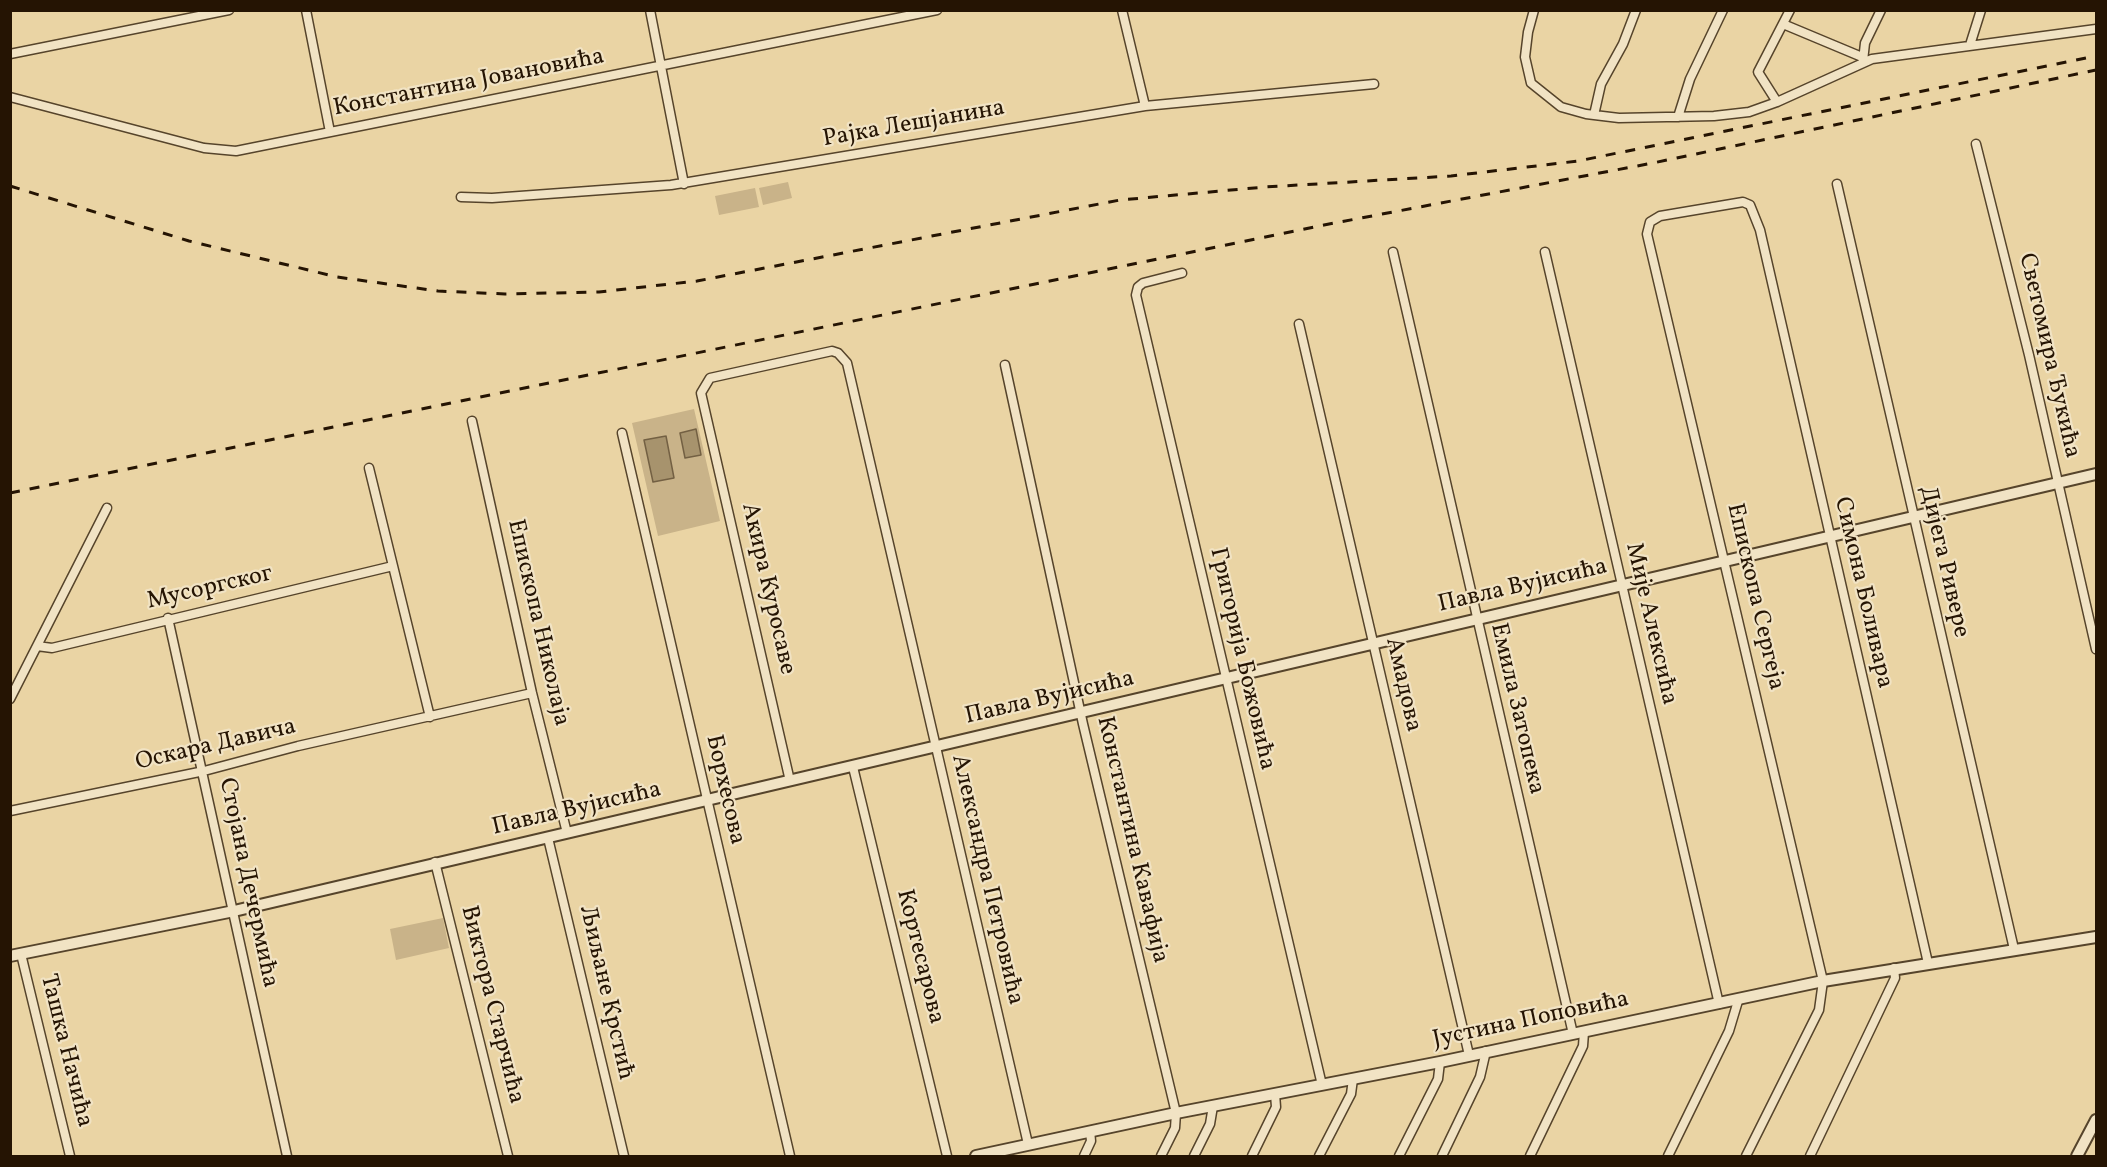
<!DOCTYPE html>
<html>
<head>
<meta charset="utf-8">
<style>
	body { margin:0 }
	#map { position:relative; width:2107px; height:1167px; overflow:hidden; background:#ead4a4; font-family:Vollkorn,serif }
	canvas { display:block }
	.frame { position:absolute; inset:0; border:12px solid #251403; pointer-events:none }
</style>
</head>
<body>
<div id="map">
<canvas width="2107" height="1167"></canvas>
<div class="frame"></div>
</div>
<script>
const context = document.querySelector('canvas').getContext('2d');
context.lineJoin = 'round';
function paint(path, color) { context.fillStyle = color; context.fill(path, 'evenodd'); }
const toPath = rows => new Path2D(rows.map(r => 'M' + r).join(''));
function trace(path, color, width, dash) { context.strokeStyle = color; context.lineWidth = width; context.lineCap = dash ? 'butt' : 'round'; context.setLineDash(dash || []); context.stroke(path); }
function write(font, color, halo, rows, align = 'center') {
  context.font = font + ' Vollkorn,serif'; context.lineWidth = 4.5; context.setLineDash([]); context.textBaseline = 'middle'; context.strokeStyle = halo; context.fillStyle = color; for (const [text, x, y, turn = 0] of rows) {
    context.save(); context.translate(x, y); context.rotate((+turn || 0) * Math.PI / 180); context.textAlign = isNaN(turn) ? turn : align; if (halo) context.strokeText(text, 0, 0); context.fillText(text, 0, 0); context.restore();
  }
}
paint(toPath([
	[788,182,792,198,763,205,759,188],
	[755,188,759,207,719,215,715,196],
	[694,409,720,521,658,536,632,423],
	[443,918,449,948,396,960,390,929]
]), '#c9b389');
const water = toPath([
	[696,429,701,455,685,458,680,433,696,429],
	[666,436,674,478,653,482,644,440,666,436]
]);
paint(water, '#a7936d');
trace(water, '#736043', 1.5);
const minor = toPath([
	[306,10,330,132],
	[650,10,684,184],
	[1122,10,1145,106],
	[1534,10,1528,32,1525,57,1531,83,1561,107,1586,114,1619,118,1714,116,1749,112,1777,102,1872,59,2096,29],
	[1783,24,1862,57],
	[1970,45,1981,10],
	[10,54,229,10],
	[1863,61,1865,43,1881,10],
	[10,97,204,148,236,151,937,10],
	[1777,102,1758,72,1790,10],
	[1594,115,1601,84,1623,44,1636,10],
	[1678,117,1690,79,1723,10],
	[1976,144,2029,355,2096,649],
	[1837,184,2014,949],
	[461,197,492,198,671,185,1145,106,1374,84],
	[1393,252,1573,1034],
	[1545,252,1719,1004],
	[1182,273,1143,283,1138,287,1136,295,1322,1085],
	[1299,324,1469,1055],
	[1005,365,1083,724,1176,1113,1175,1128,1161,1156],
	[472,421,532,693,567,833],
	[622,433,790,1156],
	[369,468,430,717],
	[168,618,287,1156],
	[37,646,52,648,393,566],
	[10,699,107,508],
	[853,767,947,1156],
	[790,781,701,393,710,378,832,351,838,353,847,363,1028,1144],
	[10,811,204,771,298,746,532,693],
	[548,838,624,1156],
	[435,862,508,1156],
	[21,954,70,1156],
	[1084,1156,1091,1141,1090,1131],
	[1194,1156,1210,1124,1213,1106],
	[1252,1156,1276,1107,1275,1094],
	[1319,1156,1351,1094,1353,1079],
	[1399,1156,1438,1079,1440,1062],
	[1442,1156,1480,1077,1486,1051],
	[1530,1156,1583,1046,1584,1032],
	[1668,1156,1729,1031,1738,1001],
	[1746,1156,1819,1010,1823,981,1647,234,1650,222,1660,216,1743,202,1750,205,1760,230,1928,963],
	[1810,1156,1895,978,1894,968]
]);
const tertiary = toPath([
	[10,956,234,911,2096,474],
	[976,1156,1176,1113,1440,1062,1823,981,2096,937],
	[2077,1156,2096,1120]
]);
trace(minor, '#56442b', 11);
trace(tertiary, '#56442b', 14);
trace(minor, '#f1e3c4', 8);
trace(tertiary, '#f1e3c4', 10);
trace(toPath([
	[10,186,189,241,337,277,438,291,505,294,599,292,697,281,1120,200,1265,187,1451,176,1578,161,2096,56],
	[10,493,1324,225,1653,163,2096,70]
]), '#251403', 3, [10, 10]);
write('24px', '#251403', '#f1e3c4', [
	["Константина Јовановића",469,84,-11],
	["Рајка Лешјанина",914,125,-10],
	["Светомира Ђукића",2048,356,77],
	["Дијега Ривере",1943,562,77],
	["Павла Вујисића",1523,587,-13],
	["Мусоргског",210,589,-13],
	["Акира Куросаве",767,589,77],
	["Симона Боливара",1862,593,77],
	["Епископа Сергеја",1754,597,77],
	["Епископа Николаја",537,623,77],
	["Мије Алексића",1650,624,77],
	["Григорија Божовића",1241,659,77],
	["Амадова",1402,685,77],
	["Павла Вујисића",1050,699,-13],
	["Емила Затопека",1516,709,77],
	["Оскара Давича",216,746,-13],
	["Борхесова",724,790,77],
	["Павла Вујисића",577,810,-13],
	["Константина Кавафија",1131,840,77],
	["Александра Петровића",986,880,77],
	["Стојана Дечермића",247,883,78],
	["Кортесарова",919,957,76],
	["Љиљане Крстић",605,993,77],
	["Виктора Старчића",491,1005,76],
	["Јустина Поповића",1531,1021,-12],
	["Ташка Начића",65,1051,76]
]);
</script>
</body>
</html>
